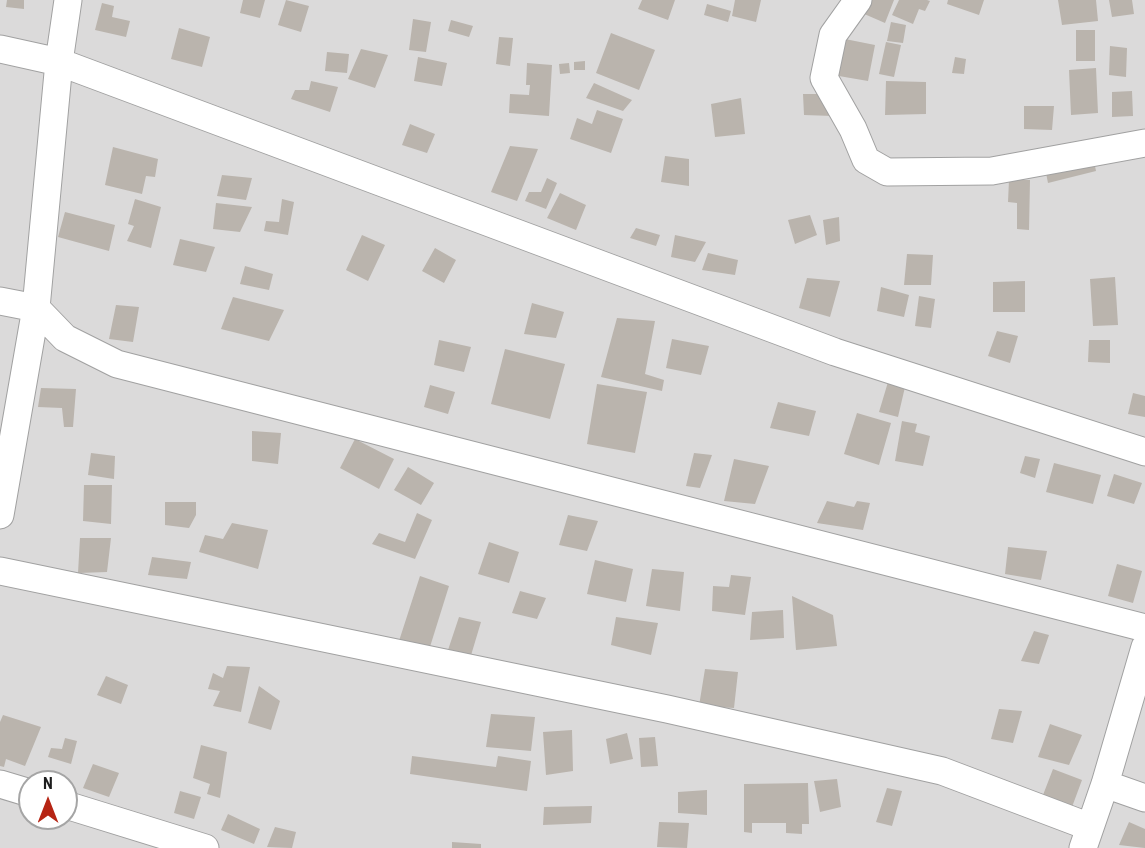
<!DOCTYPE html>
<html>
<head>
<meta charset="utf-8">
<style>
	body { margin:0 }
	#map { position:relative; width:1145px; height:848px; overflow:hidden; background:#edebe4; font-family:"Roboto Condensed",sans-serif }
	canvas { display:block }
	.north { position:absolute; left:18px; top:770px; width:60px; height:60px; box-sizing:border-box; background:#fff; border:2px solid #a5a5a5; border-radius:50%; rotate:0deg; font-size:16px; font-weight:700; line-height:24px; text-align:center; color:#1d1d1d }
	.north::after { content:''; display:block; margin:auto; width:21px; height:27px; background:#b62514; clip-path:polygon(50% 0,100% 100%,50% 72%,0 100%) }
</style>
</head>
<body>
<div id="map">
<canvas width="1145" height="848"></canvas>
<div class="north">N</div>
</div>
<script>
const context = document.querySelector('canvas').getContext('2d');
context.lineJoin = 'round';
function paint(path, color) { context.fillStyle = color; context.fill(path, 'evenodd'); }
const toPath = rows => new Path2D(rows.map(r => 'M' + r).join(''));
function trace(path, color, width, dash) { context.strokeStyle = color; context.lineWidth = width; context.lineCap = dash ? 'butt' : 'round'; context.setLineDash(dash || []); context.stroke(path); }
paint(toPath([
	[0,0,1145,0,1145,848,0,848],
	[30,782,66,782,66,818,30,818]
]), '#dbdada');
paint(toPath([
	[7,0,24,0,24,9,6,7],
	[243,0,265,0,260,18,240,13],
	[286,0,309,6,301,32,278,25],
	[642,0,675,0,668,20,638,9],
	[735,0,761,0,756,22,732,16],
	[868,0,894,0,885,23,862,13],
	[899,0,927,0,930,1,925,11,919,9,913,24,892,15],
	[948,0,984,0,979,15,947,4],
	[1058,0,1096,0,1098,21,1062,25],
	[1109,0,1132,0,1134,14,1112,17],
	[102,3,114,6,112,17,130,21,126,37,95,30],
	[707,4,731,11,728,22,704,15],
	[413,19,431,22,426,52,409,50],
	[451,20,473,26,469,37,448,31],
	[891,22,906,25,903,43,887,41],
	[179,28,210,37,202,67,171,59],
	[1076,30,1095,30,1095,61,1076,61],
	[611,33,655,50,639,90,596,73],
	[499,37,513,38,510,66,496,64],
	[840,38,875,45,868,81,833,75],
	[886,42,901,45,894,77,879,74],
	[1110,46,1127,48,1126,77,1109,75],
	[361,49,388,55,375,88,348,79],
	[327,52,349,54,347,73,325,71],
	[418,57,447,63,442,86,414,81],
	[955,57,966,59,964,74,952,73],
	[585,61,585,70,574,70,574,62],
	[527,63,552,65,549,116,509,113,510,94,529,95,530,85,526,85],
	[569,63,570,73,560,74,559,64],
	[1096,68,1098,113,1071,115,1069,70],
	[311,81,338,87,330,112,291,99,295,90,309,90],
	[886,81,926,82,926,114,885,115],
	[594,83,632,100,623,111,586,98],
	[1132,91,1133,116,1112,117,1112,92],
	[803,94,832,94,833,116,804,115],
	[741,98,745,134,715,137,711,104],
	[1024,106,1054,106,1052,130,1024,129],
	[597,110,623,119,611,153,570,139,577,118,592,124],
	[410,124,435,134,427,153,402,145],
	[510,146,538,149,517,201,491,192],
	[113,147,158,159,155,177,146,176,142,194,105,185],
	[665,156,689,159,689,186,661,182],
	[1093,156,1096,171,1048,183,1045,168],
	[222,175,252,178,246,200,217,196],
	[547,178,557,183,546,209,525,201,529,192,541,192],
	[1009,180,1030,180,1029,230,1017,229,1017,203,1008,202],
	[560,193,586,205,576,230,547,218],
	[135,199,161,207,151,248,127,241,134,226,128,224],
	[282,199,294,202,288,235,264,231,266,221,279,222],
	[216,203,252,207,240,232,213,229],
	[65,212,115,225,109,251,58,237],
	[810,215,817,235,795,244,788,220],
	[839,217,840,241,826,245,823,220],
	[636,228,660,235,656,246,630,238],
	[362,235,385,245,368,281,346,270],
	[675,235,706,242,695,262,671,257],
	[180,239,215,247,206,272,173,265],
	[435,248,456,260,444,283,422,271],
	[708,253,738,260,735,275,702,270],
	[907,254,933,255,931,285,904,285],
	[245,266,273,274,269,290,240,284],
	[1115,277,1118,325,1093,326,1090,279],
	[807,278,840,281,830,317,799,308],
	[1025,281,1025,312,993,312,993,282],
	[881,287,909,295,904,317,877,311],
	[919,296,935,299,931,328,915,326],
	[233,297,284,310,269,341,221,329],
	[532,303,564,312,556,338,524,334],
	[116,305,139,307,133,342,109,339],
	[617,318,655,321,645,374,664,380,662,391,601,377],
	[997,331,1018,336,1010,363,988,356],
	[672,339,709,346,701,375,666,368],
	[439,340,471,347,464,372,434,365],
	[1089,340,1110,340,1110,363,1088,362],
	[505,349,565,364,550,419,491,404],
	[888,382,905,387,898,417,879,412],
	[597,384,647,392,635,453,587,444],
	[430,385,455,392,448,414,424,407],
	[41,388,76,389,73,427,64,427,62,408,38,407],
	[1133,393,1145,396,1145,417,1128,414],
	[778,402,816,411,809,436,770,428],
	[857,413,891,423,879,465,844,454],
	[902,421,917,424,915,432,930,436,923,466,895,461],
	[252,431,281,433,278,464,252,461],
	[355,439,394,459,379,489,340,468],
	[91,453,115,456,114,479,88,475],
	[694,453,712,455,700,488,686,486],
	[1025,456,1040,459,1035,478,1020,473],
	[734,459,769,466,755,504,724,501],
	[1054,463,1101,475,1093,504,1046,492],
	[408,467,434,483,421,505,394,490],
	[1114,474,1142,483,1134,504,1107,496],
	[84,485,112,485,111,524,83,521],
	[827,501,854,507,857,501,870,503,863,530,817,523],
	[165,502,196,502,196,515,189,528,165,525],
	[417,513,432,520,415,559,372,544,379,533,405,542],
	[568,515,598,521,587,551,559,545],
	[232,523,268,530,258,569,199,552,205,535,223,539],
	[80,538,111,538,107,572,78,573],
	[489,542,519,552,509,583,478,574],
	[1008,547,1047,551,1041,580,1005,574],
	[152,557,191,562,187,579,148,575],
	[595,560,633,569,626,602,587,594],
	[1117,564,1142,571,1133,603,1108,596],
	[652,569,684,572,680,611,646,606],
	[731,575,751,577,745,615,712,611,713,586,729,587],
	[420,576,449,586,429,650,399,641],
	[520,591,546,598,537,619,512,613],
	[792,596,833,615,837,646,796,650],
	[783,610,784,638,750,640,752,612],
	[459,617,481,622,469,662,446,656],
	[616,617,658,623,651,655,611,645],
	[1034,631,1049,635,1039,664,1021,661],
	[227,666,250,667,241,712,213,706,220,691,208,689,213,673,223,678],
	[705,669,738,672,734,708,699,706],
	[106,676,128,685,121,704,97,695],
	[259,686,280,701,271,730,248,723],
	[999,709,1022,711,1013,743,991,739],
	[491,714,535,717,531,751,486,747],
	[3,715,41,727,25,766,6,759,4,767,0,766,0,722],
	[1050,724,1082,735,1069,765,1038,757],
	[572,730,573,771,546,775,543,732],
	[627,733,633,759,610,764,606,739],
	[655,737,658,766,641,767,639,738],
	[65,738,77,741,71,764,48,757,51,748,62,749],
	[201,745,227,752,220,798,207,794,210,784,193,778],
	[412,756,496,767,498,756,531,761,527,791,410,774],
	[93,764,119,773,109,797,83,788],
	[1053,769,1082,780,1072,807,1043,795],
	[837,779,841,807,820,812,814,781],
	[808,783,809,824,802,824,802,834,786,833,786,823,752,823,752,833,744,832,744,784],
	[887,788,902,791,892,826,876,822],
	[707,790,707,815,678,813,678,792],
	[180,791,201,797,194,819,174,813],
	[592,806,591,823,543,825,544,807],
	[228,814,260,829,254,844,221,830],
	[659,822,689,823,687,848,657,847],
	[1129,822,1145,829,1145,848,1119,845],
	[275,827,296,832,292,848,267,847],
	[452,842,481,844,481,848,452,848]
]), '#bab4ad');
const minor = toPath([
	[858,0,833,35,824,78,853,129,866,160,887,172,992,171,1145,143],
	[0,49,59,62,835,352,1145,452],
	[0,301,36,308,65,338,117,364,1145,628],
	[0,515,36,308,59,62,68,0],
	[0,571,667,709,942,771,1090,827],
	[0,784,30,793],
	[1105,784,1145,798],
	[66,805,205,848],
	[1083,848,1105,784,1145,647]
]);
trace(minor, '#a1a1a1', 29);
trace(minor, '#fff', 27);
</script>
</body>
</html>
